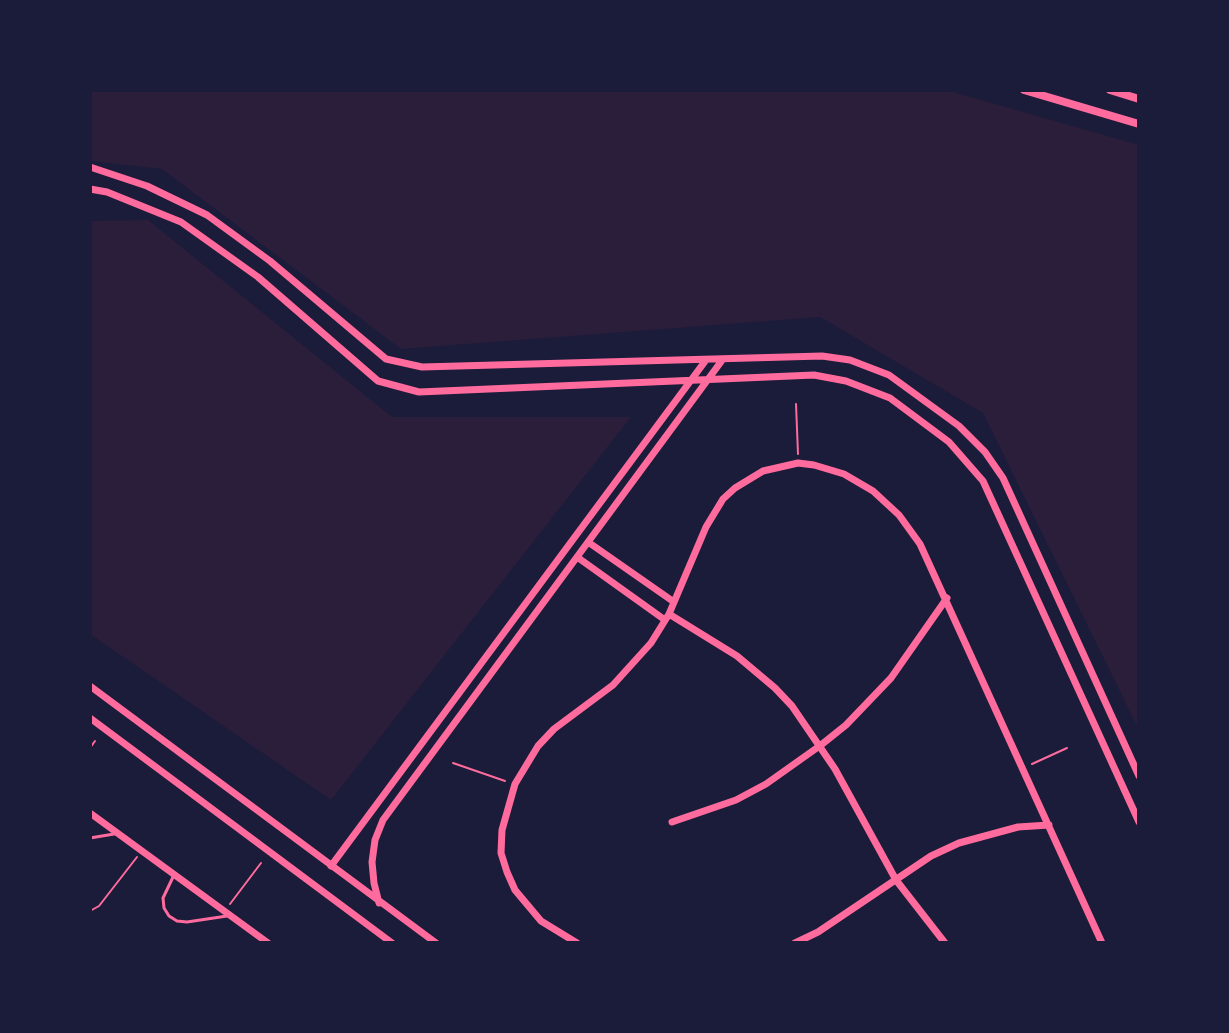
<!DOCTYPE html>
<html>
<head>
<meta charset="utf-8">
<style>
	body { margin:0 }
	#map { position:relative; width:1229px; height:1033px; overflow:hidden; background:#1b1b3a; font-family:Overpass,sans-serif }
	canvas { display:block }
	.frame { position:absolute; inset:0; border:92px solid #1b1b3a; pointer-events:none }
</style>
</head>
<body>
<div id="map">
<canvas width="1229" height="1033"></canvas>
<div class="frame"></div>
</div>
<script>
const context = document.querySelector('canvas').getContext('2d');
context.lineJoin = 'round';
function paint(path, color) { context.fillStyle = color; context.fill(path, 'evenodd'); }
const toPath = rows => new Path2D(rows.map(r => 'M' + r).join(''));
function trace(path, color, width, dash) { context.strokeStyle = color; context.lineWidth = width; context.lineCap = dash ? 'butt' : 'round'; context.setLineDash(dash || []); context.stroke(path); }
paint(toPath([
	[90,90,946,90,1139,145,1139,730,983,413,820,317,401,349,162,169,90,161],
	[148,220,392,417,631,417,331,800,90,634,90,221]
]), '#2a1e3b');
trace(toPath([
	[796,404,798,454],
	[90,748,95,741],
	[453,763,505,781],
	[1032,764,1067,748],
	[230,904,261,863],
	[90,911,99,906,137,857]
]), '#ff6b9d', 2);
trace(toPath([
	[90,838,114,834],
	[174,875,163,898,164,908,169,916,177,921,187,922,227,916]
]), '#ff6b9d', 3);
trace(toPath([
	[90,167,147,186,207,215,270,261,386,359,422,367,822,356,850,360,889,375,959,426,985,452,1003,478,1139,776],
	[90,189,107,192,181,222,258,277,378,381,419,392,814,375,846,381,890,398,949,442,983,481,1139,822],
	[588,542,674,602],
	[577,557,665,620],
	[669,614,737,656,775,688,792,706,835,769,896,880,945,943],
	[90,686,436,943],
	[90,718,392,943],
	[90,813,268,943],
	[672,822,736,800,766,784,821,745,846,725,891,678,947,598],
	[331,866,706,360],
	[379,903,374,883,372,862,375,840,383,820,723,359],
	[577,943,541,921,515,890,507,872,501,853,502,830,515,784,538,746,554,729,613,685,651,643,669,614,706,527,723,499,735,488,763,471,798,463,814,465,844,474,873,491,899,515,920,544,1102,943],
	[795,943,818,932,931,856,959,843,1018,827,1049,825]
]), '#ff6b9d', 7);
trace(toPath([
	[1024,90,1139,124],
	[1110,90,1139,99]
]), '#ff6b9d', 8);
</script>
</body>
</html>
